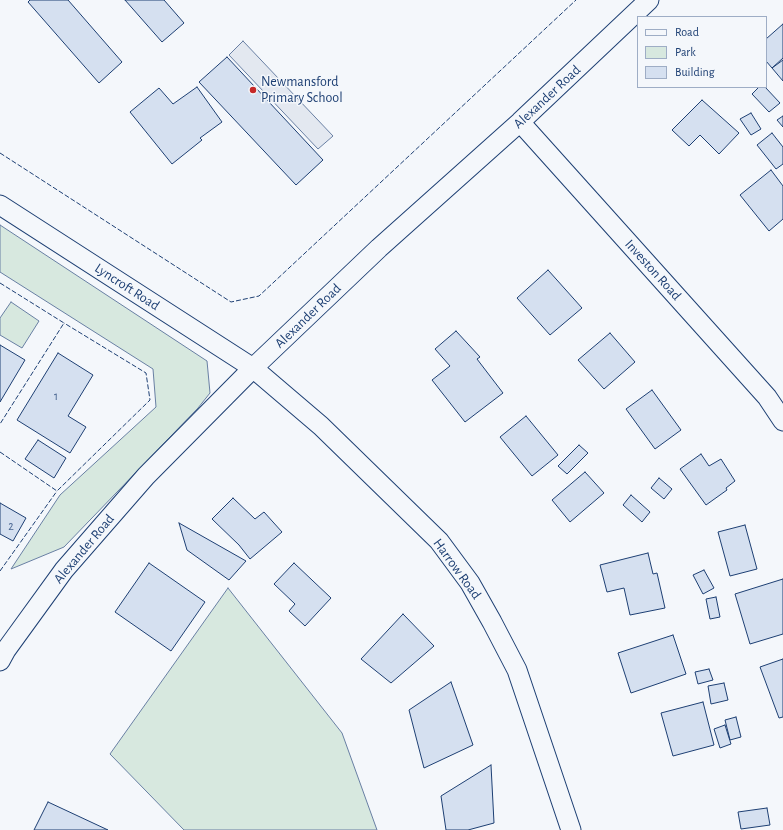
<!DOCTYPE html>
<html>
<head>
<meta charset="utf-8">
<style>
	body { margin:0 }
	#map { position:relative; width:783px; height:830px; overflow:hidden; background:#f4f7fb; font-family:"Alegreya Sans",sans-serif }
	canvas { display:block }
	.legend { position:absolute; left:637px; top:16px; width:130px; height:72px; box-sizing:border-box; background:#f4f7fb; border:1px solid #9eadc5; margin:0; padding:5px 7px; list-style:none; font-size:12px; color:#1d3f73 }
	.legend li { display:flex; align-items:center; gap:8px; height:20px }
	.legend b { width:20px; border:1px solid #9eadc5 }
</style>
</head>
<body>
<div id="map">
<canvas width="783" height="830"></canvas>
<ul class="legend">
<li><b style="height:5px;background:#f4f7fb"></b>Road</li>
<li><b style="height:11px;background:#d7e8df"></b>Park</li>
<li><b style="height:11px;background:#d5e0f0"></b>Building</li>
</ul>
</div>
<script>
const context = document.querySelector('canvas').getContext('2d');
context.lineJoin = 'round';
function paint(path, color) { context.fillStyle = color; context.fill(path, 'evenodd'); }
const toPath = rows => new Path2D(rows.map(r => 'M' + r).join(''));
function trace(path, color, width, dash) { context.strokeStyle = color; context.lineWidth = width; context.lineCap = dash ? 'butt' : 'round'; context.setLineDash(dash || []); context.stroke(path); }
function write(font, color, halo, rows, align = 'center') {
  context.font = font + ' "Alegreya Sans",sans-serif'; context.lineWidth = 3; context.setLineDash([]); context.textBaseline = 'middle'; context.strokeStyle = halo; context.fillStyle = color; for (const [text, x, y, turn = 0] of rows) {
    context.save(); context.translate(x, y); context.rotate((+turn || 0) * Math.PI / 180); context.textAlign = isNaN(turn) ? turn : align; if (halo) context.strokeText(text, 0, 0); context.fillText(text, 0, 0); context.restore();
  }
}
const green = toPath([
	[0,225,207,361,210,393,198,408,64,547,11,569,60,495,156,407,153,369,0,272,0,225],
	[11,302,39,321,22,348,0,335,0,318,11,302],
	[228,588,342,733,377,830,184,830,110,754,228,588]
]);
paint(green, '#d7e8df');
trace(green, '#687fa3', 1);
const parking = toPath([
	[243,41,333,136,318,149,229,55,243,41]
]);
paint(parking, '#e3e8f0');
trace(parking, '#687fa3', 1);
const building = toPath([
	[30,0,68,0,122,62,99,83,28,2,30,0],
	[125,0,164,0,184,23,162,42,125,0],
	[783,24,783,58,772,68,766,61,766,39,783,24],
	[227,57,323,160,296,185,199,82,227,57],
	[783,60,783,81,772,68,783,60],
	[197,87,222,122,200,138,202,140,172,164,130,112,159,88,173,104,197,87],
	[759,87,765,87,780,103,769,112,752,94,759,87],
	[702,100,739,133,719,154,700,135,689,146,672,130,702,100],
	[751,113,761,129,751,135,740,119,751,113],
	[783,116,783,127,777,120,783,116],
	[772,133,783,147,783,164,776,169,757,145,772,133],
	[771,170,783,186,783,219,769,231,740,195,771,170],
	[548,270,582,308,550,335,517,298,548,270],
	[456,331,480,357,477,359,503,393,465,422,432,380,450,366,435,349,456,331],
	[610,333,635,362,604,389,578,360,610,333],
	[0,345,25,360,0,402,0,345],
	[58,353,93,375,68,416,86,427,70,453,17,420,58,353],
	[652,390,681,430,655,449,626,409,652,390],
	[526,416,558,455,532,476,500,437,526,416],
	[38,440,66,458,54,478,25,459,38,440],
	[579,445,588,453,567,474,558,466,579,445],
	[701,454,709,466,721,459,735,481,726,488,727,490,706,505,680,469,701,454],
	[585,472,604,493,570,522,552,500,585,472],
	[659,478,672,489,664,499,651,488,659,478],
	[631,495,650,512,642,522,623,505,631,495],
	[233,498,255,519,264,512,282,532,250,559,239,545,212,519,233,498],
	[0,503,26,518,13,541,0,534,0,503],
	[179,523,246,561,229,580,187,550,179,523],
	[745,525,757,569,730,576,718,532,745,525],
	[648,553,653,574,657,573,665,608,630,615,624,588,607,592,600,565,648,553],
	[149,563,205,602,171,651,115,612,149,563],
	[294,563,331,598,305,626,289,611,295,604,274,584,294,563],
	[704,570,714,588,703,594,693,575,704,570],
	[783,579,783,634,750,644,735,594,783,579],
	[716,597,720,617,710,619,706,599,716,597],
	[403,614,434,646,391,683,361,659,403,614],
	[673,635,686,674,631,693,618,653,673,635],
	[783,659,783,717,779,718,760,667,783,659],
	[709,669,713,680,698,684,695,672,709,669],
	[451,682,473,745,424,768,409,710,451,682],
	[724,683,728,700,711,704,708,686,724,683],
	[703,702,714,745,673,756,661,713,703,702],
	[736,717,741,737,730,740,725,720,736,717],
	[725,725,731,744,720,748,714,729,725,725],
	[491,765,494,823,468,830,446,830,441,796,491,765],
	[48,802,108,830,34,830,48,802],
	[767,808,770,825,741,829,738,812,767,808]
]);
paint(building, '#d5e0f0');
trace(building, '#1d3f73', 1);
const minor = toPath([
	[520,122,767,397,783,421],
	[0,205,253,368,321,426,439,541,470,583,492,622,517,670,571,830],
	[0,661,6,650,64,570,146,476,253,368,379,248,520,122,649,0]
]);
trace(minor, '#1d3f73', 21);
trace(minor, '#f4f7fb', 19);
trace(toPath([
	[0,153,231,302,259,296,576,0],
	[0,283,64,323,0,424],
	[0,452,57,491,150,400,146,373,64,323],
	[0,571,57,491]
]), '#1d3f73', 1, [5, 2]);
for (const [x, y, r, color] of [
	[253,90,4,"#c62828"]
]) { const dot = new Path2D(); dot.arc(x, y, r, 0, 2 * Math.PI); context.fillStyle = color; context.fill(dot); trace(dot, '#f4f7fb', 1.5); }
write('12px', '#4b6792', null, [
	["1",56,396],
	["2",11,526]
]);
write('14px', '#1d3f73', '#f4f7fb', [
	["Newmansford",261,82],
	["Primary School",261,98]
], 'left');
write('14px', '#1d3f73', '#f4f7fb', [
	["Alexander Road",547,97,-43],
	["Investon Road",653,270,48],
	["Lyncroft Road",127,287,33],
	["Alexander Road",308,316,-44],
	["Alexander Road",84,549,-50],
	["Harrow Road",457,569,54]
]);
</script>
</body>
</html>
